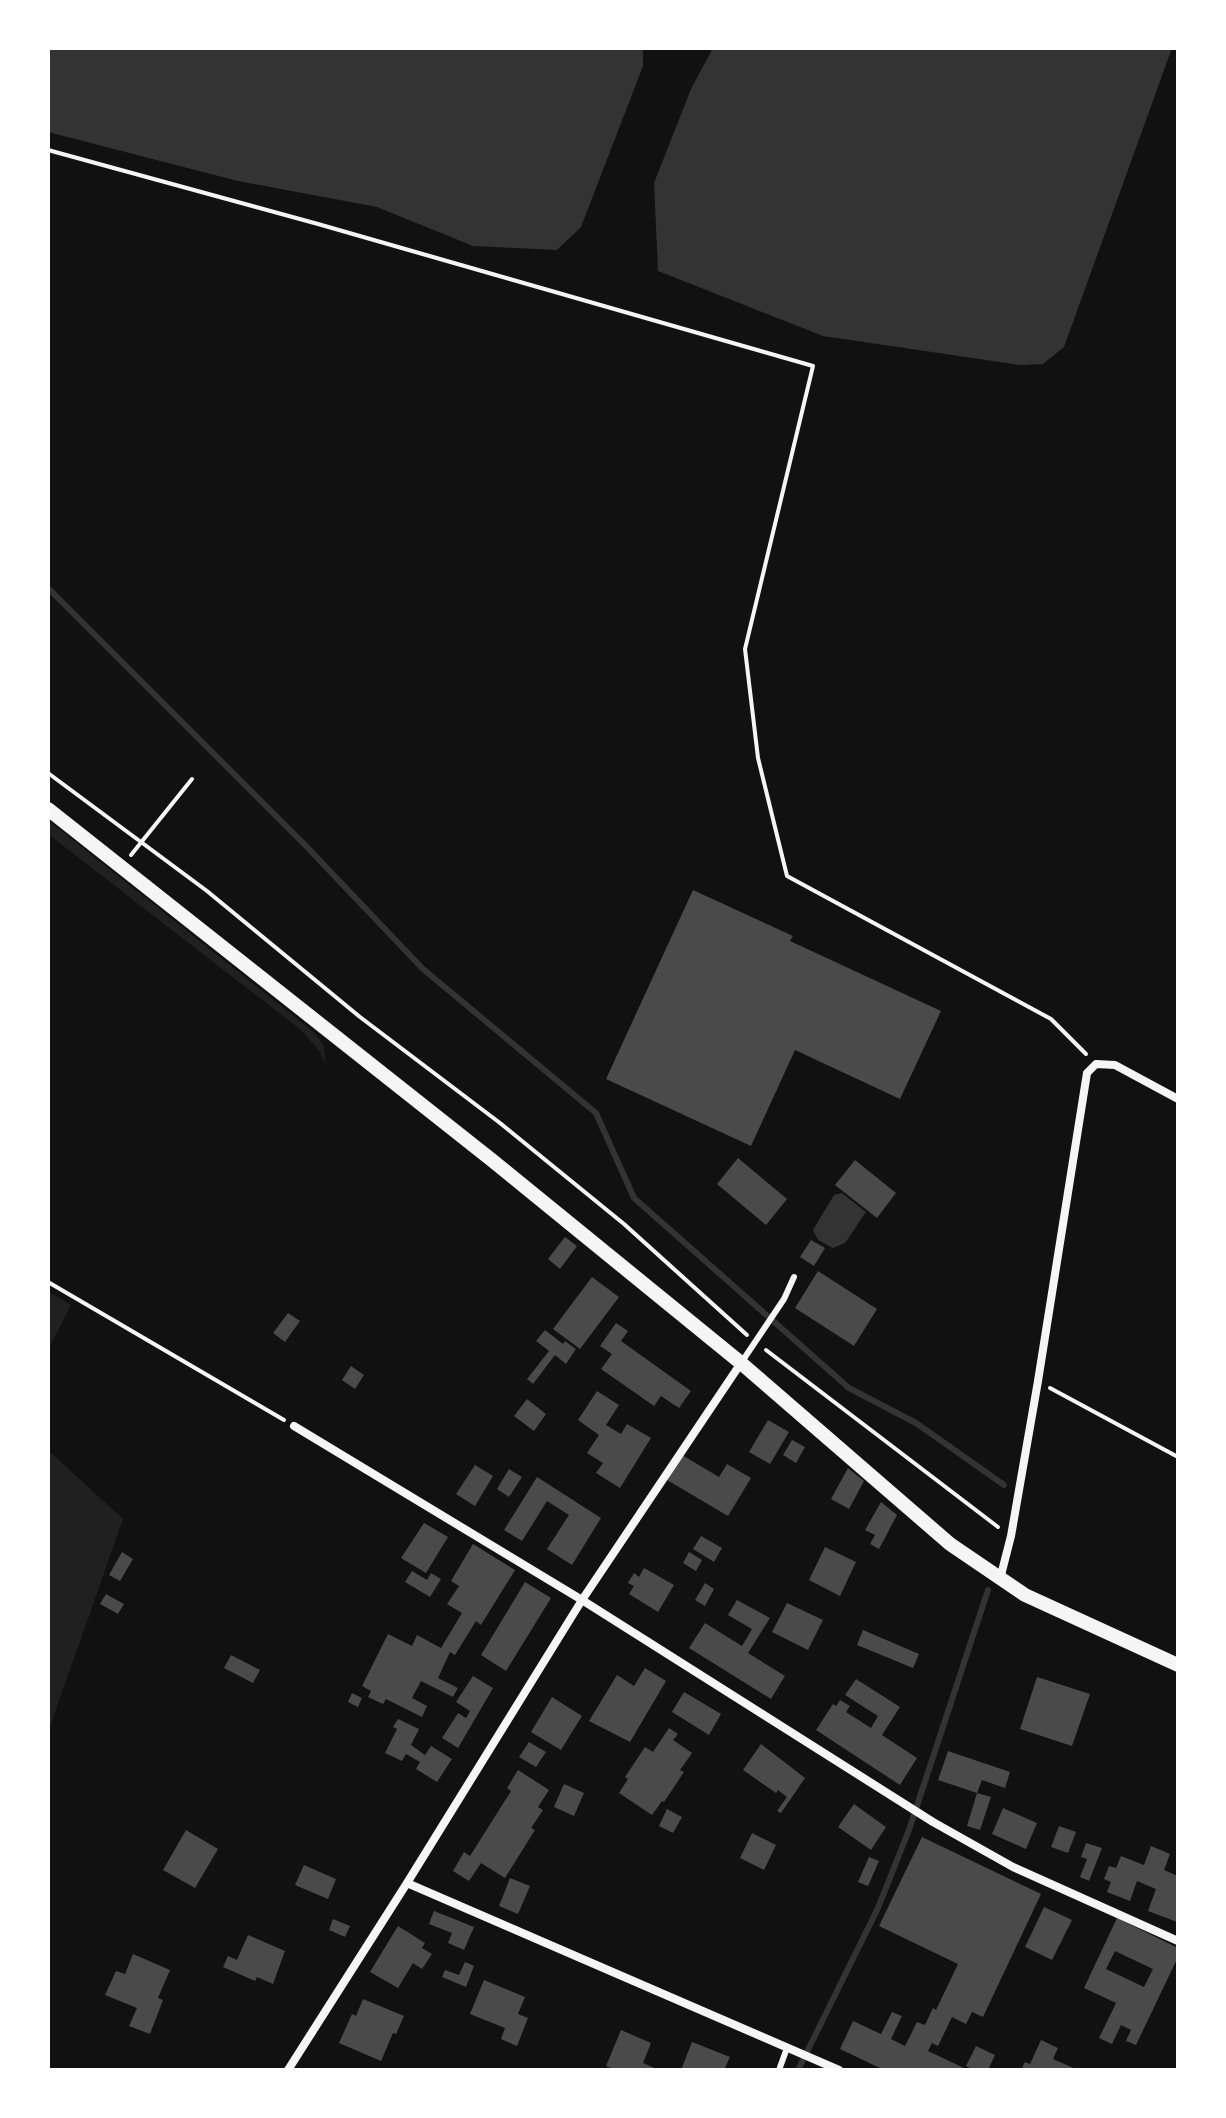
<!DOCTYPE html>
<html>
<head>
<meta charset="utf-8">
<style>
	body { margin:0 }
	#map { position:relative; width:1226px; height:2118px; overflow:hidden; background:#111; font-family:Merriweather,serif }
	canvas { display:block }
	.frame { position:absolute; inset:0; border:50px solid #fff; pointer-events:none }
</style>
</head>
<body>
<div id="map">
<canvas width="1226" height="2118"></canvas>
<div class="frame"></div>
</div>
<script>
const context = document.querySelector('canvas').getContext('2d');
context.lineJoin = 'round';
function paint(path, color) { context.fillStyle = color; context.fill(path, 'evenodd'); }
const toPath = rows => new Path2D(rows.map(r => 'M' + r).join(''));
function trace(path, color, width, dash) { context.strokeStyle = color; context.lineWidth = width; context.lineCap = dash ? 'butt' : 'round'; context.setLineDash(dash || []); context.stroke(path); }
paint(toPath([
	[48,820,315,1033,324,1046,325,1063,320,1052,301,1030,48,834],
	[48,1291,71,1305,48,1350],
	[48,1450,123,1519,48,1732]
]), '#202020');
paint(toPath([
	[48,48,643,48,643,66,581,227,557,250,473,246,377,207,238,181,48,132],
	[713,48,1172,48,1064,347,1043,364,1020,365,823,336,658,271,654,183,691,89],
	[842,1193,866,1212,845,1243,833,1248,818,1240,813,1230,834,1195]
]), '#333');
trace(toPath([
	[48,588,305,845,423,969,596,1113,634,1198,849,1388,916,1423,1004,1485],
	[798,2070,878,1908,909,1830,988,1590]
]), '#333', 6);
paint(toPath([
	[693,890,793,936,790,941,941,1011,900,1099,795,1050,751,1146,606,1079],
	[738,1158,787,1199,766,1225,717,1184],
	[855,1160,896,1193,877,1218,835,1185],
	[565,1237,577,1246,560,1269,548,1259],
	[811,1240,825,1248,814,1266,800,1257],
	[818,1271,877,1309,854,1346,795,1308],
	[592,1277,619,1297,580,1349,553,1329],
	[288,1313,300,1321,285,1342,273,1333],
	[616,1323,628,1331,621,1341,691,1391,679,1408,661,1396,654,1406,601,1369,612,1354,600,1346],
	[545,1330,563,1344,565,1341,576,1349,566,1364,555,1355,533,1384,527,1379,549,1351,536,1341],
	[351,1366,364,1375,355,1389,342,1380],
	[597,1391,619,1405,606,1425,621,1434,627,1424,651,1438,620,1488,596,1473,603,1463,587,1453,599,1435,578,1420],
	[527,1399,546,1414,534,1431,514,1416],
	[768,1420,789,1432,770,1464,749,1452],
	[792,1440,805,1447,796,1463,783,1455],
	[682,1455,719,1477,727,1464,751,1478,728,1516,667,1480],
	[475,1465,493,1476,475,1506,456,1494],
	[848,1468,864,1481,849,1509,831,1499],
	[509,1469,522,1477,509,1497,497,1489],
	[537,1477,601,1518,572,1565,547,1549,569,1515,547,1501,522,1541,504,1530],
	[881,1502,897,1515,879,1549,870,1544,875,1535,865,1530],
	[424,1523,448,1537,426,1573,401,1558],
	[701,1536,722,1548,714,1562,693,1549],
	[473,1544,515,1570,481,1625,476,1621,455,1655,450,1652,438,1678,458,1688,453,1697,421,1681,412,1698,427,1706,422,1717,386,1699,383,1704,368,1697,371,1691,362,1686,388,1634,412,1646,417,1635,441,1648,462,1613,447,1604,459,1586,451,1581],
	[825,1547,856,1562,840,1596,809,1580],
	[122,1552,133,1559,120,1581,109,1575],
	[689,1552,702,1560,696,1571,683,1563],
	[644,1568,674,1585,658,1612,629,1594,634,1586,628,1583,634,1573,639,1577],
	[412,1571,427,1580,431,1573,441,1579,430,1597,405,1582],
	[525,1582,551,1598,506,1671,481,1655],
	[705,1583,714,1589,705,1606,695,1600],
	[106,1594,124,1604,118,1614,100,1604],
	[737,1600,770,1618,748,1653,785,1676,771,1699,689,1648,705,1623,742,1646,752,1629,728,1615],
	[787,1603,823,1620,808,1650,772,1632],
	[863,1630,919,1654,913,1668,857,1645],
	[231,1655,260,1670,253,1683,224,1668],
	[645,1668,666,1681,630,1742,589,1721,617,1675,634,1686],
	[473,1676,493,1688,458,1748,442,1738,458,1713,466,1718,470,1711,456,1702],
	[1037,1677,1090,1694,1072,1746,1020,1729],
	[856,1679,900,1707,882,1735,917,1758,900,1785,816,1730,833,1704,836,1706,840,1700,850,1706,846,1712,871,1728,878,1716,845,1695],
	[684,1692,721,1714,709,1735,672,1712],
	[352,1693,362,1698,358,1707,348,1702],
	[552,1697,582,1716,561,1750,531,1732],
	[398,1719,419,1729,411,1745,425,1755,431,1746,452,1759,437,1782,416,1769,420,1762,406,1754,402,1761,385,1753,397,1729,393,1727],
	[669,1728,678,1734,673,1740,692,1753,680,1770,684,1772,664,1802,662,1801,652,1815,619,1793,628,1779,625,1777,645,1747,653,1752],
	[529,1742,546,1752,536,1767,519,1757],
	[761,1744,805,1778,781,1813,777,1811,787,1797,778,1790,776,1793,743,1770],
	[948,1751,1010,1772,1005,1788,982,1780,977,1793,938,1780],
	[518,1770,549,1790,538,1807,543,1810,531,1828,535,1830,505,1878,481,1863,469,1881,453,1871,464,1852,470,1856,511,1791,507,1788],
	[564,1784,584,1793,574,1816,554,1807],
	[977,1793,991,1797,980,1830,967,1826],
	[854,1804,886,1827,871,1850,838,1827],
	[1003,1808,1037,1823,1026,1849,992,1834],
	[667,1809,682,1817,673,1833,659,1826],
	[1059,1826,1076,1832,1068,1853,1051,1847],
	[186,1830,218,1849,195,1888,163,1870],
	[752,1833,776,1845,764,1870,740,1858],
	[922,1837,1041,1894,983,2017,972,2012,966,2024,952,2017,938,2046,932,2043,928,2051,964,2068,962,2070,884,2070,840,2049,853,2021,881,2034,892,2012,902,2016,891,2039,905,2046,917,2022,925,2025,933,2008,936,2010,958,1964,879,1926],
	[1086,1843,1102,1848,1089,1881,1080,1877,1087,1859,1081,1857],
	[1151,1846,1170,1854,1164,1870,1178,1876,1177,1922,1148,1911,1156,1889,1137,1881,1130,1901,1107,1892,1111,1882,1104,1879,1109,1866,1116,1868,1121,1856,1144,1865],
	[869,1857,879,1861,868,1886,858,1882],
	[304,1865,336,1879,328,1899,295,1885],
	[510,1878,530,1886,518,1914,499,1906],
	[1044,1907,1072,1920,1052,1960,1025,1947],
	[434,1911,474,1927,464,1950,448,1943,452,1933,429,1924],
	[1117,1918,1178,1948,1178,1957,1136,2045,1126,2041,1131,2030,1121,2025,1112,2044,1099,2038,1116,2003,1084,1988],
	[1115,1951,1153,1969,1144,1987,1106,1969],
	[333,1919,350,1926,345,1937,329,1930],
	[398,1926,425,1943,422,1948,432,1954,422,1969,413,1963,398,1988,370,1972],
	[248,1935,285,1951,273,1984,257,1977,255,1981,223,1967,228,1956,237,1960],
	[133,1954,170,1970,158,1998,163,2000,150,2034,129,2026,137,2008,105,1995,116,1971,125,1974],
	[465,1962,474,1966,466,1987,442,1977,445,1970,459,1975],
	[484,1980,525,1997,518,2014,528,2018,517,2046,501,2039,505,2028,470,2014],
	[363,1999,404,2016,396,2034,393,2033,381,2061,339,2043,352,2014,356,2016],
	[621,2030,651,2043,643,2063,659,2070,616,2070,606,2066],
	[1041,2040,1058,2048,1053,2059,1078,2070,1021,2070,1025,2062,1030,2064],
	[692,2042,730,2057,724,2070,681,2070],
	[976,2046,995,2055,988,2070,974,2070,966,2066]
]), '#4a4a4a');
trace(toPath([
	[48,150,318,224,813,366,745,649,758,758,787,876,1051,1019,1086,1054],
	[48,773,207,891,360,1017,500,1123,624,1224,747,1335],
	[131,855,192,779],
	[48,1282,284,1420],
	[766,1350,998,1527],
	[1050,1388,1178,1457]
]), '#f5f5f5', 4);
trace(toPath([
	[741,1363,784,1299,794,1277],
	[779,2070,787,2048]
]), '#f5f5f5', 6);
trace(toPath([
	[294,1426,582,1600,933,1822,1013,1867,1178,1941],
	[1000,1579,1011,1536,1038,1381,1087,1073,1096,1064,1115,1065,1178,1099],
	[407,1883,839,2070],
	[288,2070,407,1883,582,1600,741,1363]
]), '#f5f5f5', 8);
trace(toPath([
	[48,809,493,1161,741,1363,950,1544,1025,1595,1178,1665]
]), '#f5f5f5', 14);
</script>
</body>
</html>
